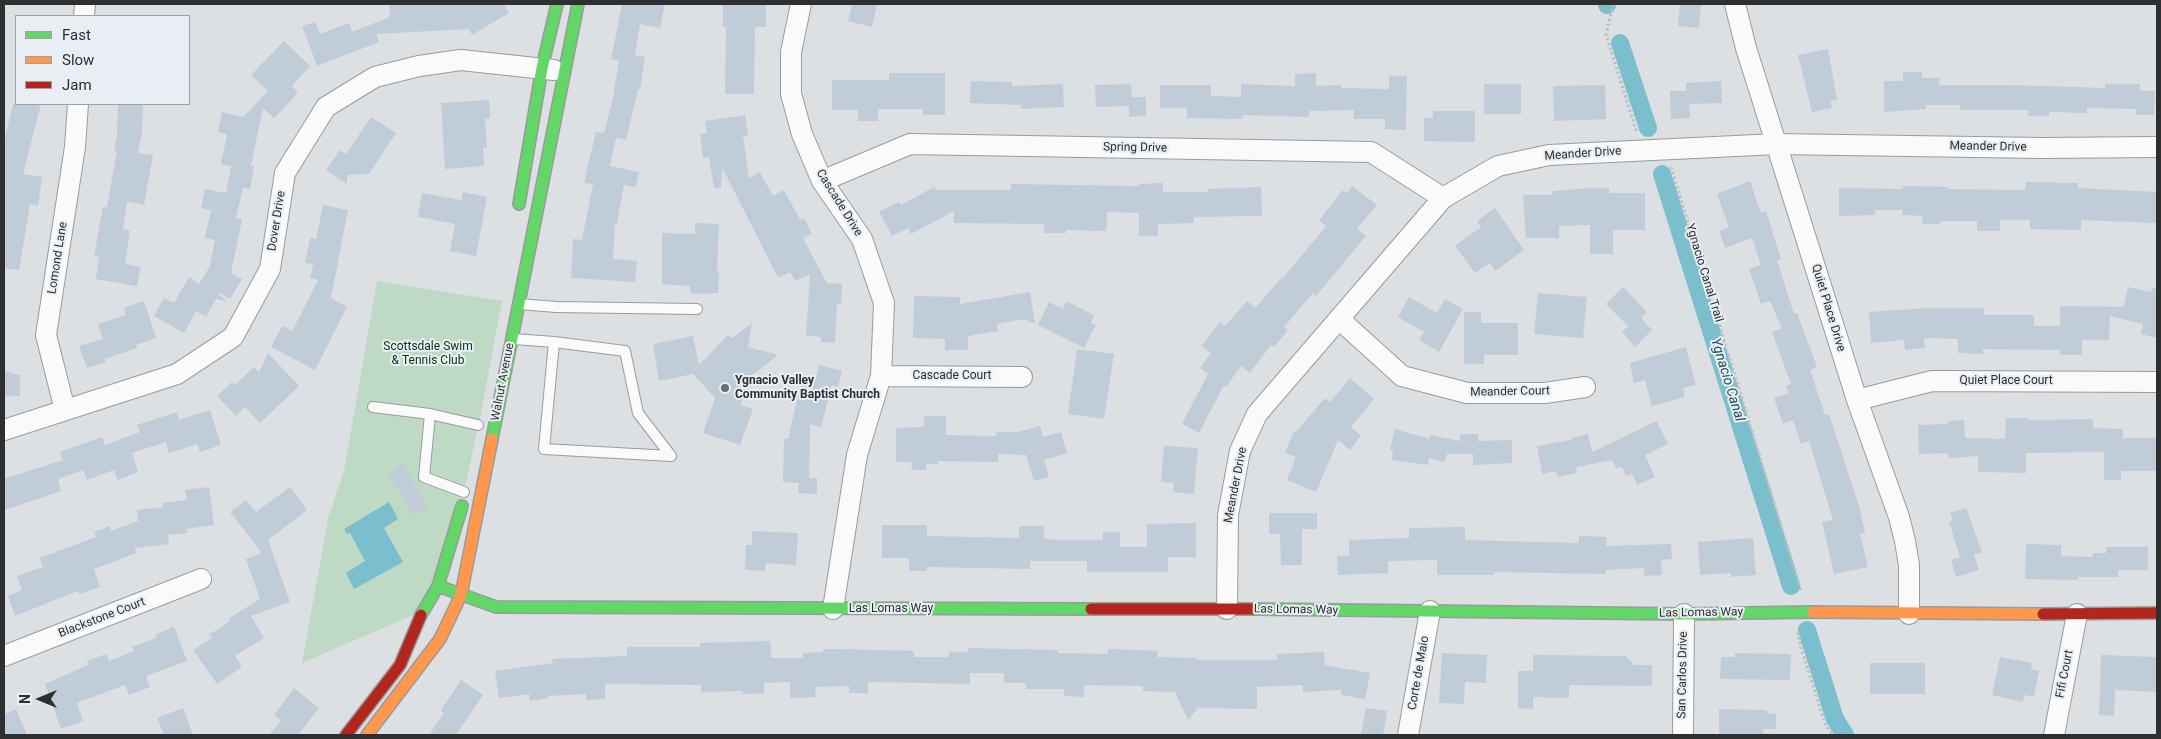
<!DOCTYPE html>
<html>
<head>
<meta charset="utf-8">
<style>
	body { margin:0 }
	#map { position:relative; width:2161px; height:739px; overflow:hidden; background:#dde0e3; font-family:Roboto,sans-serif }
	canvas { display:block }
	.frame { position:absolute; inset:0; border:5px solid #2d2f31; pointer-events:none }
	.legend { position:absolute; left:15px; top:15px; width:175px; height:90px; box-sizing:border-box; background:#e8eef3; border:1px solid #9da2a5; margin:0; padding:6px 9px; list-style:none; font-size:15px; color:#2d2f31 }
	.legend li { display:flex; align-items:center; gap:10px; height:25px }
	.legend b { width:25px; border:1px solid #9da2a5 }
	.north { position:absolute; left:15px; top:674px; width:50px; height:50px; -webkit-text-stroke:4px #e8eef3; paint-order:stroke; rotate:270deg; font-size:14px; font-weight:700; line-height:20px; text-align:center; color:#2d2f31 }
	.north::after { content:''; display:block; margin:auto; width:18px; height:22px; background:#2d2f31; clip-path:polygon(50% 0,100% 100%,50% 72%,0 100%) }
</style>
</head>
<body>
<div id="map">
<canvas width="2161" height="739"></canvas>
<div class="frame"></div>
<ul class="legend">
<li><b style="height:6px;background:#63d668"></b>Fast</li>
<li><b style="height:6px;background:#ff974d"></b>Slow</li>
<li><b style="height:6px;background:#b3261e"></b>Jam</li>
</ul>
<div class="north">N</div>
</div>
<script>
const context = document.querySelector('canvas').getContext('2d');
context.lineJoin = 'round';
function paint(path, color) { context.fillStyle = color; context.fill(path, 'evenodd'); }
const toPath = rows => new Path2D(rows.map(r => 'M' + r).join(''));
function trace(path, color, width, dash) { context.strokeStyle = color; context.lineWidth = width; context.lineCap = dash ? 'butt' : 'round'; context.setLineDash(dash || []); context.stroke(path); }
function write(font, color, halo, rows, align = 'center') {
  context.font = font + ' Roboto,sans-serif'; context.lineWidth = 4; context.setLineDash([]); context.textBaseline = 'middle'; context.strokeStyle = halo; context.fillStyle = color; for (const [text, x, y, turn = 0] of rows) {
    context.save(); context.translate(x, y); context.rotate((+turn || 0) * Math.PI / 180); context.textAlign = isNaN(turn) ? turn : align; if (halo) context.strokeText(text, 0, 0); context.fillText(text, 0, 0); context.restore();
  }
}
paint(toPath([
	[377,281,502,301,480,419,464,492,423,611,302,663,328,519,344,471]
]), '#bfdac4');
paint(toPath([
	[389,502,398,519,384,528,403,562,354,589,346,573,365,561,350,533,347,534,344,529]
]), '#7bbece');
trace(toPath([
	[1607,4,1607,5],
	[1620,43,1648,128],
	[1662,174,1791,586],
	[1807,630,1835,719,1845,735]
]), '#7bbece', 18);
paint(toPath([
	[389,4,504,4,509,13,472,35,469,29,376,34,379,42,317,66,302,26,315,22,320,34,349,23,352,32,390,17],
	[622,4,665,4,660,28,640,24,635,55,645,57,640,89,638,89,626,140,616,138,610,166,639,172,636,187,624,185,617,224,615,224,613,259,637,261,635,282,571,278,573,239,582,240,593,184,584,183,588,165,596,132,604,133,613,98,619,60,611,59],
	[723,4,766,4,766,27,755,27,754,94,725,94,726,27,723,27],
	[852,4,877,4,872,27,848,21],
	[1680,4,1701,4,1699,28,1678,26],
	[284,41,310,66,292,86,298,93,274,118,263,108,251,166,254,166,250,189,243,188,236,218,242,219,231,273,242,279,230,299,220,293,219,295,227,301,216,299,206,317,196,311,184,333,154,316,164,298,174,303,189,277,199,284,210,266,215,240,205,238,211,210,201,208,205,189,226,193,231,166,221,164,227,134,218,132,222,112,243,117,268,91,251,75],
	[1828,49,1837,100,1830,101,1832,108,1812,112,1798,55],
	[1903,72,1922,72,1922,78,1940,78,1939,85,2009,85,2105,88,2105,84,2140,84,2140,91,2155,91,2154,115,2136,115,2136,109,2087,108,2087,113,2049,112,2049,116,2028,116,2029,110,1960,110,1960,105,1926,105,1926,109,1884,112,1884,81,1903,81],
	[889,73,945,73,945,115,923,115,923,109,878,109,878,121,858,121,858,110,832,110,832,80,889,80],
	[1316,73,1316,86,1341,85,1341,88,1389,89,1389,76,1407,76,1406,130,1385,129,1385,119,1354,119,1354,110,1309,111,1309,117,1243,115,1241,119,1187,118,1187,108,1160,108,1160,85,1211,85,1211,96,1241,97,1241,84,1295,86,1295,74],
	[971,81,1012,82,1012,86,1063,84,1064,107,1021,109,1021,105,970,103],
	[1721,81,1722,103,1689,104,1690,118,1671,119,1670,91,1686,91,1686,83],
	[1131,84,1132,97,1146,97,1146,116,1129,117,1129,106,1096,107,1095,85],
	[1484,84,1521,84,1521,114,1484,114],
	[1605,85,1606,119,1554,121,1553,86],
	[489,100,490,118,485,119,487,148,483,148,484,166,445,169,441,103],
	[13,104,41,104,23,174,42,177,38,206,30,204,19,270,4,268,4,142],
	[118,104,143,104,142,132,138,153,153,155,144,205,127,202,123,229,130,231,125,264,141,267,137,286,96,279,99,257,94,256,103,207,107,207,117,151,114,151,117,136],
	[1433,111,1475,111,1475,142,1424,141,1424,118,1433,118],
	[745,115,748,135,743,136,749,178,760,172,773,196,784,190,800,220,804,218,812,234,803,238,827,283,842,284,841,304,837,304,835,343,821,342,821,337,806,335,810,274,795,281,790,272,778,278,722,167,721,188,714,188,709,157,703,158,700,134,707,133,705,121],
	[371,117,396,133,369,174,347,175,347,184,326,170,340,150,346,154],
	[1750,181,1761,213,1766,211,1781,259,1777,260,1794,314,1797,313,1817,367,1810,370,1825,415,1829,414,1859,506,1865,532,1860,534,1868,567,1834,574,1822,522,1833,520,1809,441,1801,444,1793,420,1783,424,1774,398,1789,393,1786,386,1791,384,1772,332,1782,329,1770,301,1761,304,1749,269,1761,265,1752,238,1725,248,1719,231,1729,227,1717,194],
	[2026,182,2078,183,2078,188,2157,192,2157,223,2081,220,2081,230,2030,229,2030,220,2000,220,2000,231,1977,231,1977,221,1940,221,1940,224,1922,224,1923,216,1902,215,1903,210,1875,210,1875,215,1839,216,1839,188,1903,189,1903,186,1949,187,1949,189,2025,190],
	[1163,183,1163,192,1208,192,1208,189,1261,187,1262,216,1194,217,1194,223,1158,224,1158,236,1139,236,1139,213,1107,212,1106,231,1066,230,1066,233,1044,233,1044,224,954,223,954,211,911,234,908,228,892,236,879,212,899,202,901,205,934,187,936,190,1011,190,1011,184,1139,186,1139,184],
	[1352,186,1377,205,1357,229,1366,236,1316,296,1313,293,1284,327,1288,330,1274,347,1271,345,1250,373,1241,366,1226,387,1224,385,1199,433,1182,424,1208,374,1200,368,1211,353,1201,346,1220,322,1225,326,1247,301,1255,308,1281,278,1282,279,1326,226,1319,220,1343,190,1347,193],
	[1590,188,1609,188,1609,193,1645,193,1645,230,1613,230,1613,254,1590,254,1590,225,1559,226,1559,238,1526,238,1523,195,1552,195,1553,191],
	[463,192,487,197,476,256,450,251,455,224,418,217,422,193,461,200],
	[323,205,348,210,331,298,347,307,315,370,271,347,282,326,292,331,318,280,310,278,313,264,305,263,310,238,316,239],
	[1495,208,1524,250,1495,271,1490,263,1475,273,1455,246,1481,227,1477,221],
	[695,223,719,224,717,271,719,271,718,293,691,294,690,286,662,284,662,233,695,234],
	[1623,287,1647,312,1641,318,1652,330,1635,347,1622,332,1628,326,1606,304],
	[2128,287,2151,292,2152,288,2157,289,2157,338,2141,334,2143,324,2110,316,2109,340,2082,340,2082,355,2060,355,2060,350,1983,349,1983,354,1958,353,1958,339,1924,338,1925,348,1905,350,1904,340,1871,343,1869,312,1929,308,1984,308,1984,315,2034,315,2034,326,2060,326,2060,306,2124,307],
	[1030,292,1035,324,1025,319,997,324,998,331,968,336,968,350,945,350,945,339,913,338,914,296,960,297,960,304],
	[1538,293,1587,297,1583,338,1534,334],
	[1409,297,1437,313,1445,299,1463,309,1439,352,1419,340,1424,332,1398,317],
	[144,301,156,338,136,345,137,348,105,359,106,362,87,368,79,346,103,339,98,324,126,315,124,308],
	[1066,301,1094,315,1091,323,1096,325,1084,348,1038,325,1049,302,1063,309],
	[1464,312,1481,312,1481,323,1518,323,1518,355,1484,355,1484,364,1464,364],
	[752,323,748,347,778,355,742,383,746,393,740,405,753,409,740,445,703,433,715,398,693,374,659,381,653,344,693,336,699,365,728,335,732,338],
	[1686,347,1696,385,1683,388,1685,397,1652,406,1645,380,1634,383,1630,363],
	[1077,349,1114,354,1104,419,1068,414],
	[268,353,299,386,260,423,245,407,236,416,217,396,232,382,235,385,254,367,259,372],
	[819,365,842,371,838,387,832,385,821,427,810,424,809,478,817,478,817,494,798,493,799,483,783,482,784,439,788,439,803,375,816,378],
	[4,371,20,375,20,396,4,396],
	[1350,378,1374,399,1351,427,1361,436,1350,450,1338,440,1316,492,1287,480,1296,457,1285,453,1294,431,1296,432,1325,398,1330,402],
	[210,410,221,445,200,452,197,444,169,453,166,442,132,453,138,472,118,480,114,470,87,480,83,470,58,479,61,491,4,510,4,479,63,460,60,452,102,437,105,445,140,432,137,425,177,412,179,420],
	[924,416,946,416,946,435,996,436,997,432,1018,432,1040,426,1043,437,1061,432,1067,453,1044,460,1049,477,1034,481,1026,455,998,454,998,462,938,461,938,464,926,464,926,470,912,470,911,462,896,462,896,428,924,427],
	[2006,418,2027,418,2027,420,2093,419,2093,428,2123,429,2123,438,2157,438,2157,471,2121,471,2121,480,2104,480,2104,452,2026,453,2026,473,1978,472,1978,456,1949,458,1948,453,1919,454,1918,425,1948,424,1948,421,1964,420,1965,438,2005,439],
	[1657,421,1668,444,1645,455,1655,477,1637,485,1632,474,1626,476,1622,467,1616,468,1612,460,1576,467,1577,473,1557,477,1556,471,1542,474,1537,446,1572,440,1571,438,1588,434,1592,452],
	[1395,429,1429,439,1430,435,1460,441,1460,434,1478,434,1478,441,1512,440,1512,463,1473,465,1473,454,1447,454,1445,462,1429,458,1428,465,1392,460,1393,451,1390,450],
	[1164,446,1198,448,1194,494,1173,492,1174,483,1161,482],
	[403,464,428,507,413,515,389,473],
	[209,487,214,525,186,529,187,533,168,535,169,544,135,548,136,553,94,569,100,587,80,594,78,591,15,616,8,596,22,590,17,576,43,567,40,558,96,537,94,532,110,526,111,531,138,521,137,510,163,507,162,503,187,500,185,490],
	[290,487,307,510,268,540,290,602,251,616,264,638,235,656,242,667,217,684,193,650,212,638,209,635,230,621,229,618,260,599,246,559,262,553,230,512,246,500,256,512],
	[1966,508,1982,552,1974,555,1979,570,1956,577,1951,560,1960,557,1949,522,1953,521,1950,513],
	[1269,513,1317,513,1317,529,1302,529,1302,565,1281,565,1280,534,1269,534],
	[1196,523,1196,557,1168,557,1168,572,1087,572,1087,561,1030,561,1030,569,927,567,927,571,909,571,909,558,882,558,882,525,927,525,927,536,1019,538,1019,526,1044,526,1044,539,1064,540,1103,540,1103,532,1120,532,1120,547,1147,547,1147,524],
	[1465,527,1465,540,1579,543,1579,536,1607,537,1606,546,1671,544,1672,559,1661,560,1662,575,1644,576,1644,568,1606,570,1606,574,1494,572,1494,575,1437,575,1437,560,1388,561,1388,573,1338,575,1337,556,1349,556,1349,540,1409,538,1409,528],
	[752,531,798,533,796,565,766,563,765,571,745,570,746,545,752,545],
	[1753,538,1756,575,1731,577,1731,573,1700,575,1698,542],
	[2026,544,2061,545,2061,556,2093,557,2093,553,2106,553,2106,547,2148,547,2148,570,2118,570,2118,577,2078,577,2078,580,2025,579],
	[174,627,187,661,146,676,150,687,129,695,125,685,77,703,83,721,61,729,45,684,88,665,87,661,106,654,109,661,134,651,132,647,156,638,155,635],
	[770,641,771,658,803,658,803,653,823,652,823,649,842,649,914,651,914,657,949,657,949,652,968,652,968,648,1058,650,1058,653,1108,654,1108,649,1138,650,1158,651,1157,657,1197,658,1197,660,1277,660,1277,654,1324,652,1325,665,1370,673,1365,699,1341,695,1341,690,1303,692,1303,685,1257,687,1257,709,1198,708,1188,720,1175,692,1143,691,1143,686,1084,685,1084,697,1064,696,1064,689,1026,689,1026,683,1004,683,1004,673,970,673,970,684,868,682,868,693,849,693,849,686,815,687,816,697,790,698,790,682,764,683,764,693,743,694,743,691,701,692,701,685,605,684,605,699,586,700,586,694,548,696,548,698,530,701,529,694,499,698,495,671,553,663,552,659,627,656,627,647,700,647,700,643],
	[1442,653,1487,655,1486,683,1465,682,1464,704,1439,703],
	[1735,653,1791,654,1790,680,1720,679,1721,657,1735,657],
	[1533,655,1626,656,1634,665,1652,665,1652,686,1569,685,1569,698,1533,697,1533,709,1518,708,1518,671,1533,671],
	[2101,655,2157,657,2157,692,2115,690,2114,716,2099,715],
	[2000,657,2032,663,2031,669,2039,671,2034,697,2024,695,2023,702,1992,695],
	[1870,663,1925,663,1925,694,1870,694],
	[461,680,483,695,456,735,429,735,444,713,441,710],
	[294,688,319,708,298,735,269,735,281,720,274,715],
	[183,708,193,735,164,735,157,718],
	[1366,708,1387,711,1383,735,1361,735],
	[16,709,27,735,4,735,4,714],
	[1719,709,1767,710,1767,713,1776,714,1776,729,1763,729,1763,735,1719,735]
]), '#c0ccd7');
const lane = toPath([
	[519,304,556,307,697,309],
	[514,339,554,342,544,449,671,456,638,413,625,351,554,342],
	[373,407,430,414],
	[464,492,424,477,430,414,478,425]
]);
const street = toPath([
	[801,4,791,52,791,94,802,134,822,181,862,239,884,303,881,376,857,455,833,609],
	[1735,4,1746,48,1857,400,1899,517,1905,541,1909,565,1909,614],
	[84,16,85,4],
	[822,181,910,144,1371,152,1443,198],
	[1339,319,1402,376,1467,393,1545,393,1585,387],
	[881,376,1022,377],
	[1857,400,1932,381,2157,382],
	[65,410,46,335,75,147,78,104],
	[4,430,177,374,233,337,270,269,285,173,326,107,375,77,419,66,461,60,554,70],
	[1227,609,1228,515,1240,451,1257,414,1443,198,1498,166,1549,155,1777,144,2042,148,2157,147],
	[4,656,201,579],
	[1408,735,1430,611],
	[1683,735,1684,614],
	[2054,735,2077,614]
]);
const fast = toPath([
	[519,204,542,68,557,4],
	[492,439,578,4],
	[438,586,496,607,1091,609],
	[1253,609,1684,614,1813,612],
	[421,615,438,586,462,506]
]);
const slow = toPath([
	[1813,612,2043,614],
	[367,735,440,639,461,595,492,439]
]);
const jam = toPath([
	[1091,609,1253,609],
	[2043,614,2157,613],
	[346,735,400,665,421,615]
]);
trace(lane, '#999b9d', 12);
trace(street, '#999b9d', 22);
trace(fast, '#999b9d', 14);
trace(slow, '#999b9d', 14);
trace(jam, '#999b9d', 14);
trace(toPath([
	[1613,4,1606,35,1637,133],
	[1671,167,1801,591],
	[1798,632,1801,648,1826,726,1833,735]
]), '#bebfc1', 3, [2.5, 2.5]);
trace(lane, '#fafafb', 10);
trace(street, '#fafafb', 20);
trace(fast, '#63d668', 11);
trace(slow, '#ff974d', 11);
trace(jam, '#b3261e', 11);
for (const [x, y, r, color] of [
	[725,388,5,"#6b6d6f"]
]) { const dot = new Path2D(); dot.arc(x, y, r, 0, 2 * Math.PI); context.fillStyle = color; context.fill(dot); trace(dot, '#e8eef3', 2); }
write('12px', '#2d2f31', '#e8eef3', [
	["Meander Drive",1988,147,1],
	["Spring Drive",1135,148,1],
	["Meander Drive",1583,154,-4],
	["Cascade Drive",839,203,58],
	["Dover Drive",277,221,-81],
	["Lomond Lane",58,258,-81],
	["Ygnacio Canal Trail",1704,273,73],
	["Quiet Place Drive",1828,308,73],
	["Cascade Court",952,376],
	["Quiet Place Court",2006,381],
	["Walnut Avenue",503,382,-79],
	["Meander Court",1510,392,-1],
	["Meander Drive",1236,485,-79],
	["Las Lomas Way",891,609],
	["Las Lomas Way",1296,610,1],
	["Las Lomas Way",1701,613,-1],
	["Blackstone Court",102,618,-21],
	["Corte de Maio",1419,673,-80],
	["Fifi Court",2065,674,-79],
	["San Carlos Drive",1683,675,-89]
]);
write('12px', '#093311', '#e8eef3', [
	["Scottsdale Swim",428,347],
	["& Tennis Club",428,361]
]);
write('bold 12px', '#2d2f31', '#e8eef3', [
	["Ygnacio Valley",735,381],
	["Community Baptist Church",735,395]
], 'left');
write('italic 14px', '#26505a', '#e8eef3', [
	["Ygnacio Canal",1727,380,73]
]);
</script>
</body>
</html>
